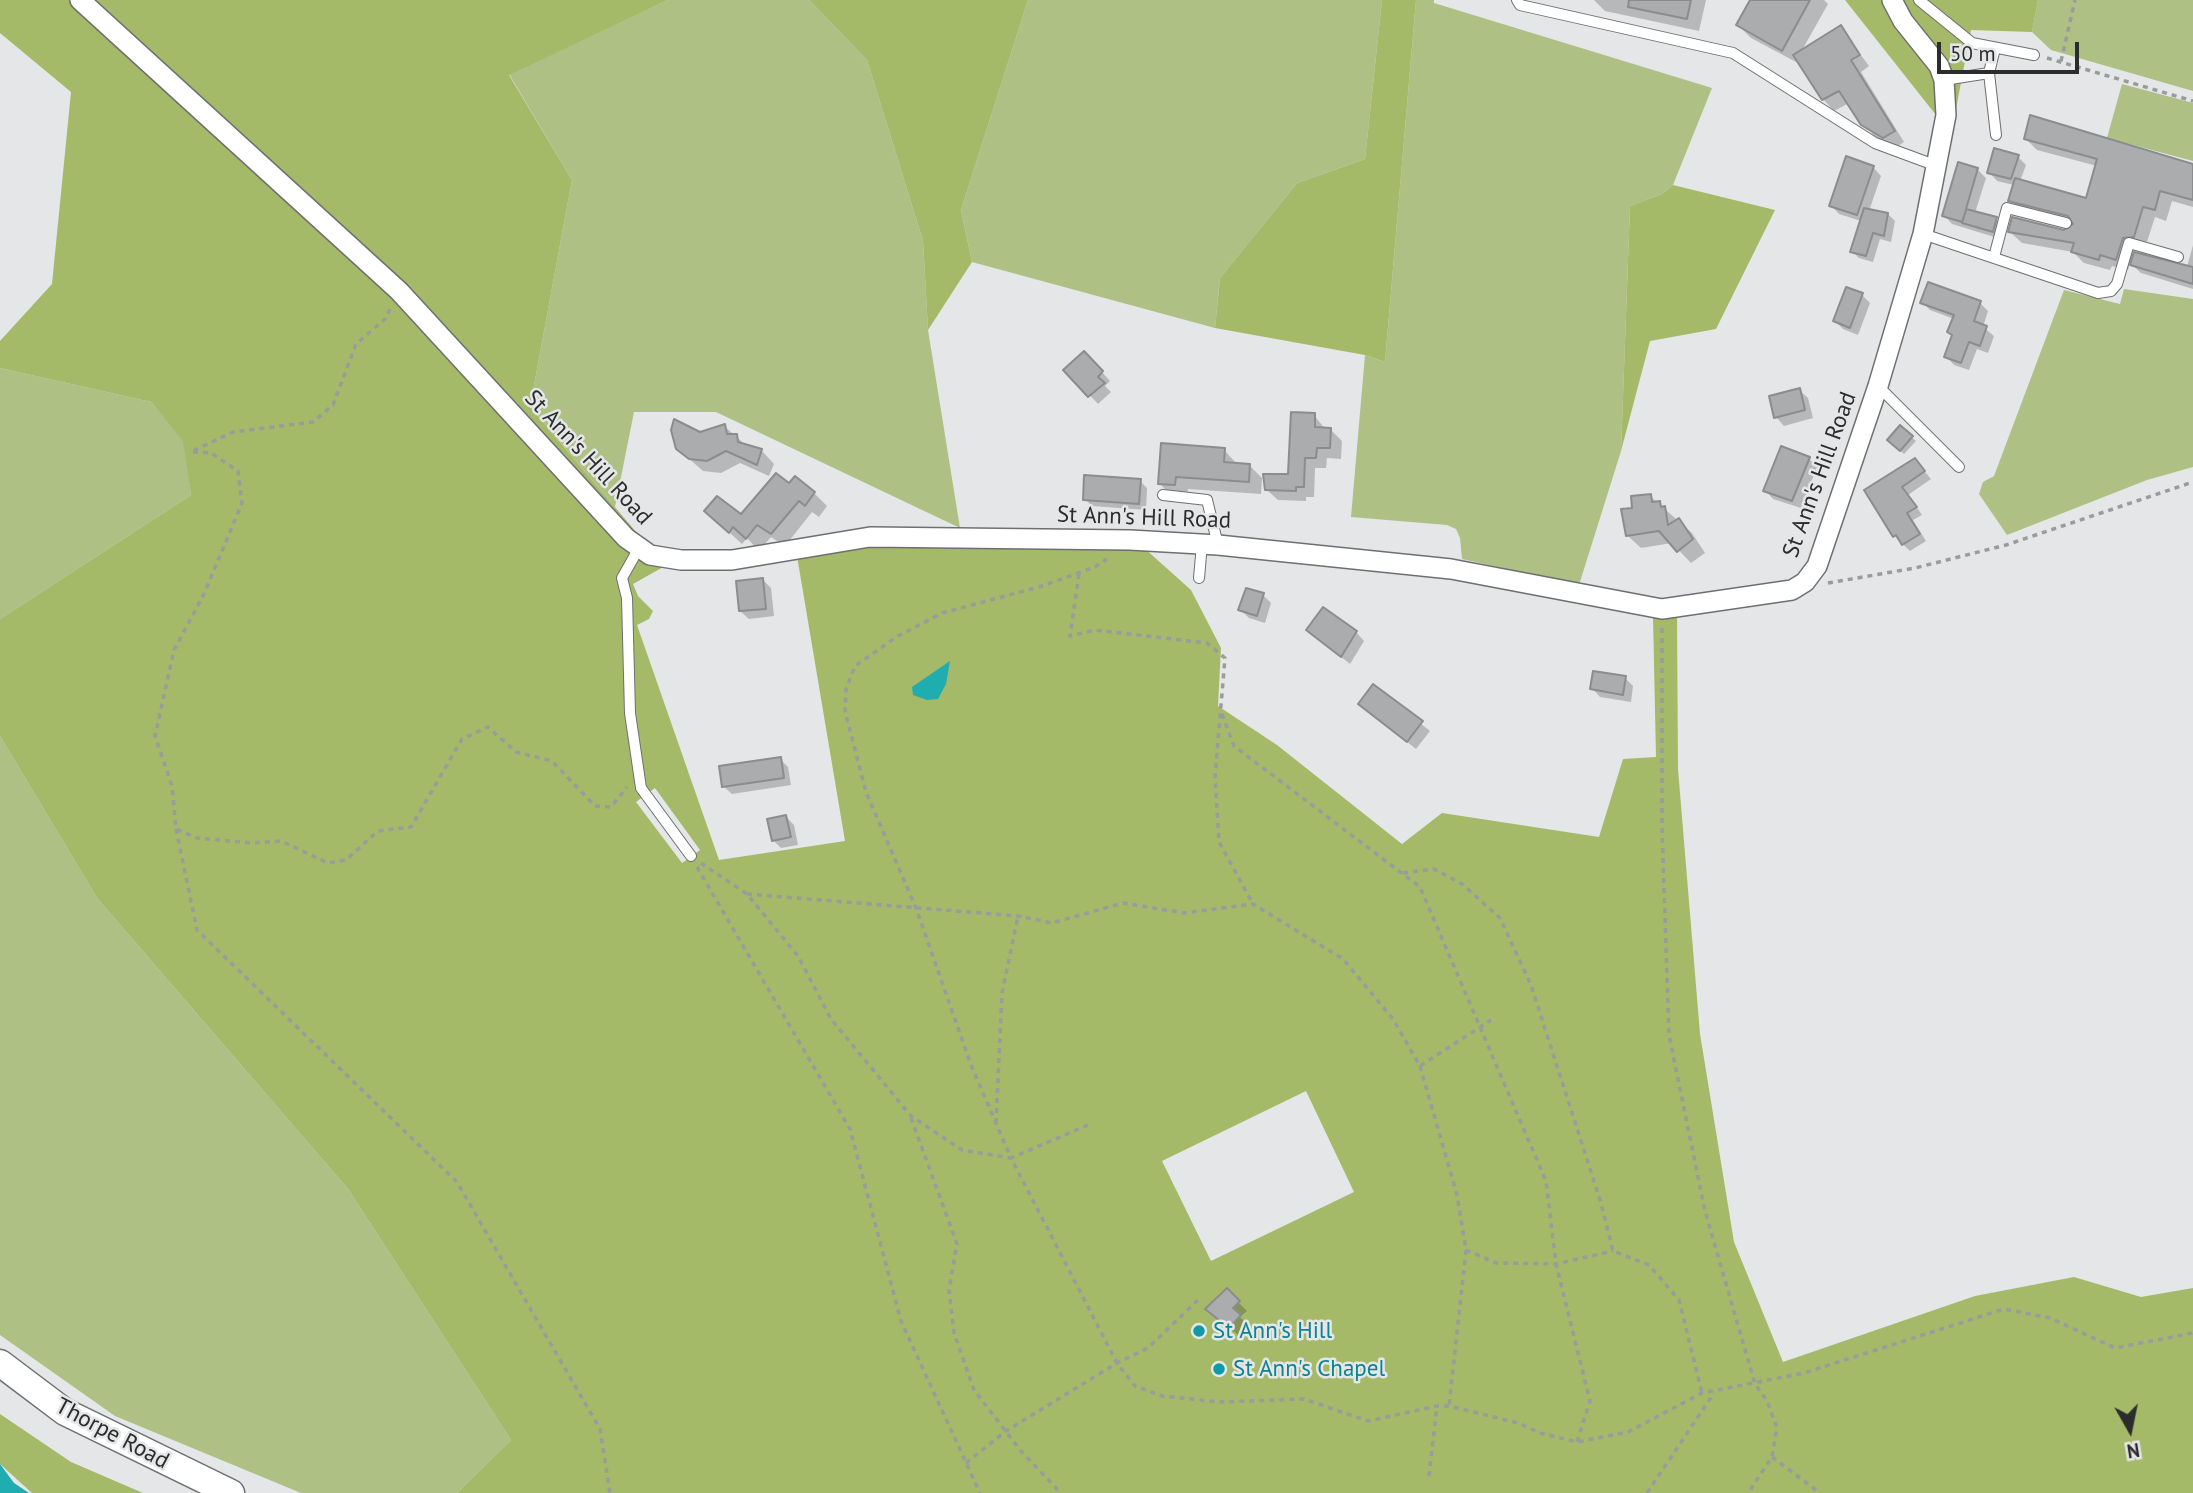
<!DOCTYPE html>
<html>
<head>
<meta charset="utf-8">
<style>
	body { margin:0 }
	#map { position:relative; width:2193px; height:1493px; overflow:hidden; background:#e4e6e8; font-family:"PT Sans",sans-serif }
	canvas { display:block }
	.north { position:absolute; left:2095px; top:1395px; width:70px; height:70px; -webkit-text-stroke:5px #e4e6e8; paint-order:stroke; rotate:171deg; font-size:19px; font-weight:700; line-height:28px; text-align:center; color:#2c2c2d }
	.north::after { content:''; display:block; margin:auto; width:24px; height:32px; background:#2c2c2d; clip-path:polygon(50% 0,100% 100%,50% 72%,0 100%) }
	.scale { position:absolute; left:1937px; top:42px; width:142px; height:32px; box-sizing:border-box; border:4px solid #2c2c2d; border-top:0; padding-left:9px; font-size:21px; line-height:24px; white-space:nowrap; color:#2c2c2d; -webkit-text-stroke:5px #e4e6e8; paint-order:stroke }
</style>
</head>
<body>
<div id="map">
<canvas width="2193" height="1493"></canvas>
<div class="north">N</div>
<div class="scale">50 m</div>
</div>
<script>
const context = document.querySelector('canvas').getContext('2d');
context.lineJoin = 'round';
function paint(path, color) { context.fillStyle = color; context.fill(path, 'evenodd'); }
const toPath = rows => new Path2D(rows.map(r => 'M' + r).join(''));
function trace(path, color, width, dash) { context.strokeStyle = color; context.lineWidth = width; context.lineCap = dash ? 'butt' : 'round'; context.setLineDash(dash || []); context.stroke(path); }
function write(font, color, halo, rows, align = 'center') {
  context.font = font + ' "PT Sans",sans-serif'; context.lineWidth = 5; context.setLineDash([]); context.textBaseline = 'middle'; context.strokeStyle = halo; context.fillStyle = color; for (const [text, x, y, turn = 0] of rows) {
    context.save(); context.translate(x, y); context.rotate((+turn || 0) * Math.PI / 180); context.textAlign = isNaN(turn) ? turn : align; if (halo) context.strokeText(text, 0, 0); context.fillText(text, 0, 0); context.restore();
  }
}
paint(toPath([
	[668,0,809,0,867,60,923,241,928,330,960,528,716,412,634,412,615,507,530,407,572,180,509,74],
	[1028,0,1382,0,1365,159,1297,183,1220,278,1215,328,972,262,961,210],
	[1416,0,1434,0,1434,3,1712,88,1673,185,1662,194,1630,206,1621,451,1579,585,1462,559,1460,538,1456,529,1447,525,1351,517,1365,355,1385,362],
	[2038,0,2193,0,2193,91,2051,50,2032,32],
	[2122,84,2193,103,2193,161,2107,138],
	[2124,289,2193,299,2193,467,2147,480,2007,535,1979,494,1983,482,1994,476,2064,290,2120,304],
	[0,368,151,402,184,441,191,495,0,619],
	[0,736,97,898,348,1189,511,1440,457,1493,301,1493,115,1416,0,1335]
]), '#aec083');
paint(toPath([
	[0,0,668,0,509,75,572,180,530,407,665,566,633,584,638,596,653,611,649,619,637,625,719,860,845,841,797,556,870,545,1143,547,1191,590,1221,648,1218,706,1277,745,1402,844,1442,813,1599,837,1623,759,1656,757,1653,616,1677,617,1678,769,1700,1034,1734,1242,1783,1362,1975,1296,2074,1277,2141,1297,2193,1288,2193,1493,457,1493,511,1440,348,1189,97,898,0,736,0,619,191,495,183,441,151,402,0,368,0,341,52,284,71,92,0,33],
	[655,788,700,850,682,863,636,802],
	[1306,1091,1354,1192,1211,1261,1162,1161],
	[809,0,1028,0,961,210,972,262,928,330,923,241,867,60],
	[1382,0,1416,0,1385,362,1365,355,1215,328,1220,278,1297,183,1365,159],
	[1845,0,2038,0,2032,32,1971,30,1947,156,1936,115],
	[1673,185,1775,210,1716,329,1650,341,1621,451,1630,206,1662,194],
	[0,1414,71,1462,143,1493,32,1493,0,1464]
]), '#a4ba68');
paint(toPath([
	[950,661,946,684,938,699,927,700,913,695,912,687],
	[0,1464,14,1483,29,1493,0,1493]
]), '#1fadaf');
paint(toPath([
	[1594,0,1706,0,1699,31,1605,11],
	[1752,0,1824,0,1828,4,1801,52,1840,27,1869,66,1861,72,1904,142,1895,148,1874,136,1849,103,1834,111,1823,99,1798,59,1796,62,1751,38,1738,25],
	[2025,138,2193,165,2193,207,2172,201,2166,221,2155,217,2145,248,2135,249,2133,254,2187,267,2193,245,2193,289,2141,273,2130,263,2128,270,2112,266,2110,270,2084,263,2073,252,2022,243,2010,232,2064,232,2075,225,2022,212,2010,200,2014,185,1997,181,1989,172,2018,157,2026,165,2020,181,2087,200,2097,166,2037,150],
	[1873,167,1881,176,1869,211,1888,214,1895,221,1891,242,1880,239,1873,262,1859,258,1852,251,1861,221,1839,214,1831,205],
	[1977,169,1986,178,1975,213,1996,219,2004,227,2001,239,1952,224,1944,215],
	[1862,295,1870,303,1858,335,1843,329,1835,321],
	[1922,302,1980,303,1988,311,1983,327,1994,336,1988,353,1977,349,1969,370,1954,365,1946,356,1954,336,1954,319,1930,310],
	[1092,361,1110,381,1105,386,1111,392,1098,404,1066,370],
	[1799,390,1808,398,1813,418,1784,426,1776,417],
	[1314,415,1325,429,1331,430,1342,441,1341,459,1327,458,1326,468,1315,468,1314,497,1306,497,1306,501,1278,500,1266,489,1290,476],
	[724,426,748,447,762,451,774,464,769,476,740,463,721,473,703,471,678,449,700,434],
	[1901,427,1916,441,1904,454,1889,440],
	[1224,450,1237,464,1249,465,1262,478,1261,494,1188,489,1187,497,1172,496,1159,483],
	[1809,459,1817,467,1801,508,1773,499,1765,490],
	[1915,460,1931,479,1908,495,1922,515,1913,520,1926,541,1910,551,1894,536,1866,491],
	[1140,481,1147,488,1146,510,1092,506,1085,499],
	[789,485,814,493,827,506,819,517,812,512,785,546,771,537,759,551,747,538,742,544,719,523,741,516],
	[1650,496,1692,533,1705,553,1691,563,1672,543,1641,548,1628,536,1634,509],
	[763,580,771,588,774,616,749,619,740,611],
	[1263,595,1271,603,1265,623,1249,618,1240,609],
	[1356,632,1364,641,1350,664,1317,638],
	[1625,678,1633,686,1631,702,1600,697,1592,688],
	[1373,686,1430,731,1416,749,1360,704],
	[780,759,788,767,791,785,732,794,723,786],
	[786,817,794,825,798,845,781,848,773,840],
	[1227,1291,1247,1311,1240,1317,1248,1325,1238,1335,1216,1317]
]), '#0003');
const building = toPath([
	[1629,0,1691,0,1687,19,1628,7,1629,0],
	[1750,0,1810,0,1782,51,1736,25,1750,0],
	[1841,25,1860,55,1851,60,1895,131,1883,138,1861,125,1839,91,1822,100,1793,55,1841,25],
	[2030,115,2193,164,2193,200,2160,191,2155,210,2143,207,2134,237,2123,238,2116,260,2100,255,2099,260,2071,252,2074,243,2008,232,2012,217,2064,230,2073,224,2068,216,2008,201,2015,178,2086,198,2097,159,2024,139,2030,115],
	[1994,148,2019,155,2011,179,1987,173,1994,148],
	[1846,156,1874,166,1857,215,1829,206,1846,156],
	[1958,162,1978,168,1966,209,1997,217,1993,232,1962,223,1966,210,1962,222,1942,216,1958,162],
	[1864,208,1888,213,1884,236,1873,233,1866,256,1850,252,1864,208],
	[2134,252,2193,267,2193,284,2130,265,2134,252],
	[1928,282,1981,301,1974,321,1987,326,1980,346,1969,342,1961,363,1944,357,1952,335,1947,332,1954,315,1920,303,1928,282],
	[1846,287,1863,293,1850,328,1833,321,1846,287],
	[1084,351,1103,371,1098,377,1105,383,1088,397,1063,370,1084,351],
	[1800,388,1805,410,1774,418,1769,396,1800,388],
	[1291,412,1315,413,1315,427,1331,428,1330,448,1317,448,1316,458,1305,458,1304,487,1296,487,1296,491,1265,490,1263,474,1288,474,1291,412],
	[674,419,700,432,725,424,727,434,737,434,738,442,762,449,757,465,726,451,707,461,689,459,676,449,671,430,674,419],
	[1900,425,1913,436,1900,451,1887,440,1900,425],
	[1161,443,1225,448,1224,462,1250,464,1249,482,1176,477,1175,485,1158,484,1161,443],
	[1781,446,1810,457,1792,501,1763,491,1781,446],
	[1915,458,1925,471,1902,487,1917,507,1907,513,1920,534,1902,545,1896,535,1893,537,1864,490,1915,458],
	[776,473,789,483,795,476,815,492,805,506,799,501,771,534,757,525,746,539,733,527,729,533,704,511,717,496,741,514,776,473],
	[1084,475,1141,479,1139,504,1083,500,1084,475],
	[1651,494,1652,502,1660,501,1661,507,1665,506,1668,525,1679,518,1693,539,1677,552,1659,531,1626,536,1621,509,1632,508,1631,496,1651,494],
	[763,578,766,609,739,611,736,581,763,578],
	[1246,588,1264,593,1257,616,1238,610,1246,588],
	[1323,607,1357,631,1341,657,1306,630,1323,607],
	[1593,671,1626,676,1623,695,1590,689,1593,671],
	[1373,684,1423,721,1407,742,1358,704,1373,684],
	[781,757,784,778,722,787,719,766,781,757],
	[786,815,791,837,772,841,767,819,786,815],
	[1227,1288,1240,1301,1233,1308,1241,1315,1229,1328,1205,1309,1227,1288]
]);
paint(building, '#abacae');
trace(building, '#8b8c8e', 2);
const lane = toPath([
	[1517,0,1520,5,1733,53,1875,143,1937,166],
	[1919,0,1972,43,2034,55],
	[1995,48,1989,73,1996,135],
	[1944,80,1989,73],
	[1923,234,2098,293,2111,291,2117,284,2129,243,2178,257],
	[1994,257,2007,208,2066,223],
	[1878,386,1959,467],
	[1163,495,1207,500,1218,545],
	[639,548,622,578,627,598,630,713,641,788,691,856],
	[1199,578,1202,544]
]);
const street = toPath([
	[80,0,399,291,626,538,650,555,681,560,732,560,870,537,1130,540,1218,545,1451,569,1662,609,1792,590,1805,582,1817,566,1878,386,1923,234,1946,115,1944,80,1939,66,1903,21,1892,0]
]);
const secondary = toPath([
	[0,1363,65,1412,231,1493]
]);
trace(lane, '#6e6f71', 12);
trace(street, '#6e6f71', 22);
trace(secondary, '#6e6f71', 29);
trace(toPath([
	[2047,58,2193,101],
	[2061,61,2075,0],
	[390,309,385,319,356,344,333,405,313,422,233,432,191,452,211,453,238,471,242,503,204,594,174,650,155,736,172,786,176,829,197,838,253,843,281,841,328,863,346,860,378,831,411,827,462,739,488,727,516,752,552,761,595,806,611,807,627,787],
	[1079,574,1070,636,1095,630,1207,643,1225,658,1215,776,1219,842,1253,904],
	[1828,583,1915,568,2006,545,2193,482],
	[1662,628,1662,827,1669,1035,1705,1211,1755,1384,1767,1401,1777,1428,1772,1457,1748,1493],
	[1222,714,1234,746,1420,887,1546,1181,1556,1264,1590,1401,1577,1442],
	[176,829,197,930,457,1182,600,1429,610,1493],
	[701,863,747,894,798,956,831,1019,911,1116,962,1150,1011,1158,1117,1363,1135,1386,1162,1396,1220,1402,1304,1399,1368,1421,1437,1406,1449,1406,1518,1423,1540,1433,1577,1442,1628,1432,1702,1393,1804,1373,2004,1309,2050,1318,2115,1348,2193,1333],
	[697,867,850,1129,901,1321,980,1493],
	[1403,873,1434,869,1462,884,1500,918,1531,985,1601,1203,1613,1251,1649,1265,1679,1300,1702,1393],
	[747,894,1018,916,1052,923,1123,903,1184,913,1253,904,1343,959,1393,1019,1420,1066,1491,1020],
	[1420,1066,1457,1195,1466,1250,1449,1406],
	[911,1118,957,1244,949,1290,954,1333,974,1390,1020,1450,1061,1493],
	[996,1123,1002,993,1018,916],
	[1088,1125,1011,1158,971,1065,916,908,866,792,845,711,846,689,855,666,898,636,942,613,1039,587,1095,567,1107,559],
	[1466,1250,1496,1263,1556,1264,1613,1251],
	[1772,1457,1820,1493],
	[966,1463,1006,1431,1117,1363,1148,1348,1199,1299],
	[1429,1476,1437,1406],
	[1647,1493,1714,1393]
]), '#999b9c', 3.5, [5, 5]);
trace(lane, '#fff', 10);
trace(street, '#fff', 19);
trace(secondary, '#fff', 26);
for (const [x, y, r, color] of [
	[1199,1331,7,"#0f9aa8"],
	[1219,1369,7,"#0f9aa8"]
]) { const dot = new Path2D(); dot.arc(x, y, r, 0, 2 * Math.PI); context.fillStyle = color; context.fill(dot); trace(dot, '#e4e6e8', 2.5); }
write('23px', '#2c2c2d', '#e4e6e8', [
	["St Ann's Hill Road",588,458,47],
	["St Ann's Hill Road",1820,475,-70],
	["St Ann's Hill Road",1144,518,2],
	["Thorpe Road",112,1434,28]
]);
write('23px', '#0d838f', '#e4e6e8', [
	["St Ann's Hill",1213,1331],
	["St Ann's Chapel",1233,1369]
], 'left');
</script>
</body>
</html>
